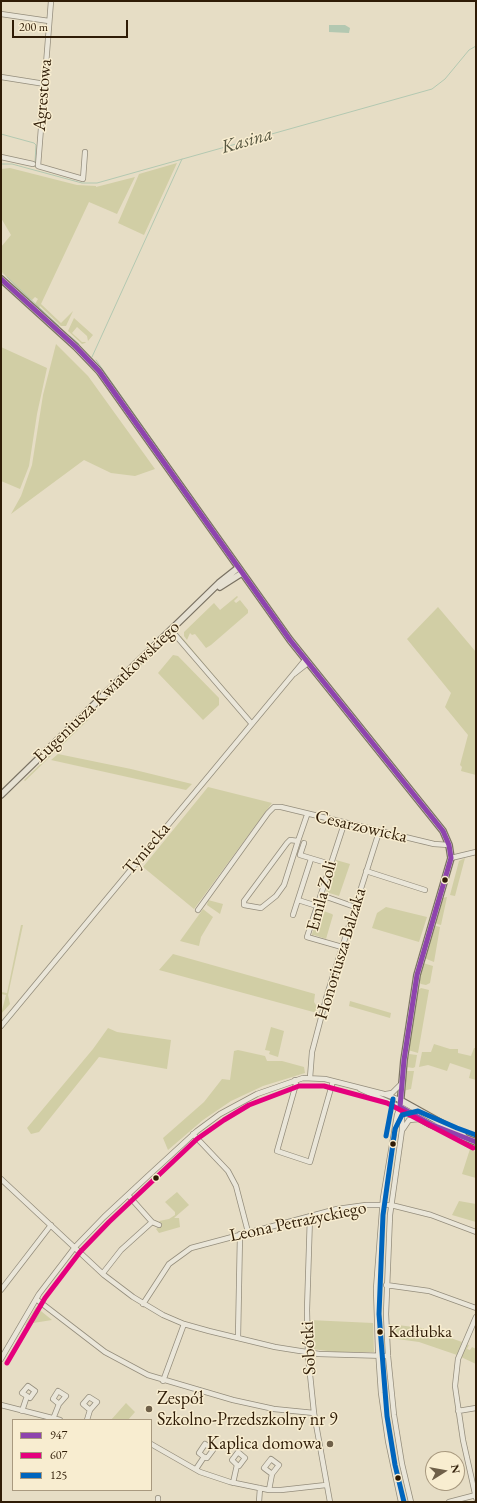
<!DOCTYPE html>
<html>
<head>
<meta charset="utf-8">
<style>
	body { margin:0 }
	#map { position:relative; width:477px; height:1503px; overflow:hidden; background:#e6ddc5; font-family:"EB Garamond",serif }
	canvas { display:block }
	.frame { position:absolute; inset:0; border:2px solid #2f1c06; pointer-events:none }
	.legend { position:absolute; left:12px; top:1419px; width:140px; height:72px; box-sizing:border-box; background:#f8edd0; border:1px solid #a8997f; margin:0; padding:5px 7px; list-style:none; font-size:12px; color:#2f1c06 }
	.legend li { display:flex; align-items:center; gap:8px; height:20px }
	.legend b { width:20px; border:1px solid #a8997f }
	.north { position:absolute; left:425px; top:1451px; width:40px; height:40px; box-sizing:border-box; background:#f8edd0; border:1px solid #a8997f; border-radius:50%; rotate:79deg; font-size:11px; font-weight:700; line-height:16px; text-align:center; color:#2f1c06 }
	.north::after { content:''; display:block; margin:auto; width:14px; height:18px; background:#6f6049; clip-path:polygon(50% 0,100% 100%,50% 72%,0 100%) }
	.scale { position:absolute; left:12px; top:20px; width:116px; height:18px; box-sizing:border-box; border:2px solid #2f1c06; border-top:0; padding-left:5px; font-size:12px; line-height:14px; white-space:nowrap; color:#2f1c06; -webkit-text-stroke:3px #f8edd0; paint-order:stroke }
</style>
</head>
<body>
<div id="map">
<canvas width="477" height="1503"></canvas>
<div class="frame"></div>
<ul class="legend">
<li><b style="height:5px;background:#8e44ad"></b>947</li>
<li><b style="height:5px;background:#e5007d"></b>607</li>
<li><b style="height:5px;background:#0065bd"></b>125</li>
</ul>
<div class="north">N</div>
<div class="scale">200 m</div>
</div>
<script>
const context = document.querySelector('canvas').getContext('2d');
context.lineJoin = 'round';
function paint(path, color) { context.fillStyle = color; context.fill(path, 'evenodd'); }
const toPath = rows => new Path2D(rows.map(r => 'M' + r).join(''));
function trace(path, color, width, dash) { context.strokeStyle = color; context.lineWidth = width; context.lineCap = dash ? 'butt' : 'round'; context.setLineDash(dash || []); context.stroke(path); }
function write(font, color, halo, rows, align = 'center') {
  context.font = font + ' "EB Garamond",serif'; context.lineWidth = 3; context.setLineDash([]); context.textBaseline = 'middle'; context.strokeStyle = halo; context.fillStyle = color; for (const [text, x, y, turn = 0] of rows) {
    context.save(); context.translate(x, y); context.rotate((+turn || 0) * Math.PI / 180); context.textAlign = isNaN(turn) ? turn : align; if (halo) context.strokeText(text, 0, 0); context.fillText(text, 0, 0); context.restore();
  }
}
paint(toPath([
	[177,163,144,235,118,223,139,174],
	[10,168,77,185,96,186,96,187,135,177,117,214,89,202,41,304,61,323,73,311,66,326,61,326,40,306,38,309,35,304,38,299,35,297,32,300,26,298,1,271,1,247,11,235,1,218,1,169],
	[74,318,93,335,88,341,87,336,77,327,72,333,82,342,86,342,85,343,82,344,68,331],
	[56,344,88,376,155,469,135,476,111,473,84,460,11,514,21,496,32,465,43,395],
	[1,347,47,368,37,414,29,466,20,489,1,481],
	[237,596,238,597,234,601,236,603,240,600,248,610,248,613,211,645,206,648,195,634,192,635,190,633,187,640,184,636,184,632,214,603,220,610],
	[438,607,476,652,476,775,461,771,462,767,460,765,468,735,445,707,451,693,407,639],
	[169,636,172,636,91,713,93,709],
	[179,636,181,636,248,716],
	[173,655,178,656,219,698,219,705,203,720,158,673],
	[89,719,25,781,24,780,86,720],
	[58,754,131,769,192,784,186,790,51,760],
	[208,787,272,803,194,909,143,867],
	[465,858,455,896,450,895,459,861],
	[336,860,350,864,339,896,326,892],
	[447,897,441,925,437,924,435,922,442,898],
	[208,900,223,904,220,914,207,905],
	[386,907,427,917,419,942,372,928,377,913],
	[203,909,213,917,201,937,199,946,180,941],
	[318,909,332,914,333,915,326,939,314,935,311,937,320,910],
	[21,925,23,925,8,995,10,1004,1,1014,6,995,1,994,1,992,7,993],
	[436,926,440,927,434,962,424,958,433,927],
	[173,954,315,994,314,1002,318,1008,317,1013,159,970],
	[423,963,433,966,430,983,426,985,421,984,418,981],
	[421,988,429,990,418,1053,408,1050,417,991],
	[350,1001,391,1013,390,1018,349,1006],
	[271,1027,284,1031,278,1057,269,1054,270,1051,265,1050],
	[108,1028,117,1032,171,1040,167,1069,99,1057,39,1132,31,1134,27,1128,93,1049],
	[434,1044,450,1049,458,1049,458,1053,471,1056,474,1048,476,1048,476,1080,469,1078,471,1070,450,1063,447,1071,428,1065,419,1067,422,1052,431,1052],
	[238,1050,265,1056,267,1061,282,1061,304,1067,305,1073,263,1086,231,1101,203,1120,168,1150,163,1138,204,1102,222,1079,230,1080,234,1051],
	[409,1054,417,1055,415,1067,413,1068,406,1067],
	[407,1071,414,1071,411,1089,403,1091],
	[470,1149,476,1152,476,1178,462,1174],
	[177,1192,189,1205,174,1218,179,1218,180,1227,159,1233,156,1229,162,1224,159,1221,169,1219,175,1215,175,1212,165,1202],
	[459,1201,476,1204,476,1222,452,1215],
	[36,1307,52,1320,33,1323,30,1327,25,1325],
	[309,1320,373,1323,374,1352,335,1352,312,1349,310,1347,309,1327,311,1327,311,1322],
	[389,1324,422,1328,462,1342,457,1355,419,1342,390,1338,391,1329],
	[466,1344,469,1345,467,1349,470,1350,472,1347,476,1349,476,1364,461,1357],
	[126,1403,135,1412,128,1420,111,1420]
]), '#d1cea5');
paint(toPath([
	[329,25,345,25,350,28,349,33,329,32]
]), '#b3c8b1');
trace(toPath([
	[1,134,34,143,36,145,35,162],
	[1,164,12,164,82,183,97,183,432,89,445,79,469,50,476,46],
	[1,272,2,273],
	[7,277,59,326],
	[70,336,79,344],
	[92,357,182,159],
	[96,360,222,539]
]), '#b3c8b1', 1);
const minor = toPath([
	[51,1,38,166,83,179,85,152],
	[1,14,49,21],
	[1,77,45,84],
	[1,157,33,164],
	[171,630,252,724],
	[294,674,308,663],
	[298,841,284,885,276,896,261,908,244,905,244,901,287,843,290,840,298,841,307,815],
	[304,843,300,855,330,864],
	[451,858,476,852],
	[366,871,425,890],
	[321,895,355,907],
	[298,900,317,906],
	[198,910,268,813,274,807,281,807,434,844,449,845],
	[293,915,311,859],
	[342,947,307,937,344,824],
	[1,1026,305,660],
	[310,1078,312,1052,327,995,379,832],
	[295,1080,296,1084,277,1151,310,1162,333,1081],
	[360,1089,400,1107],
	[386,1094,392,1093,401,1084],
	[400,1107,397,1115,383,1198,376,1289,378,1349,381,1393,388,1441,401,1502],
	[400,1107,402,1115,402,1130,390,1215,386,1314,388,1356,394,1415,402,1464,411,1502],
	[403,1129,409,1120,420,1119],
	[193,1134,228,1171,236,1186,248,1232],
	[1,1179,104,1275,133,1297,163,1315,184,1324,209,1331,275,1347,319,1354,388,1356],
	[310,1216,307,1310,308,1355,314,1413,330,1502],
	[152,1222,159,1225],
	[103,1273,121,1250,152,1222,128,1195],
	[386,1285,429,1291,476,1308],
	[1,1290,51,1225],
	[36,1299,105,1352,148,1375,233,1400,274,1409,314,1413],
	[143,1304,169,1264,191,1248,337,1209,366,1205,391,1205,431,1215,476,1232],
	[476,1317,458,1359,455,1386,463,1440,476,1498],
	[238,1338,240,1234],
	[1,1359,39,1294,75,1247,104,1217,148,1176,197,1131,220,1114,257,1094,303,1078,325,1079,384,1094,400,1100],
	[163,1381,184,1324],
	[1,1405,60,1420],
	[22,1411,27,1396,30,1398,35,1391,28,1386,22,1393,27,1396],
	[458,1411,476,1408],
	[53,1419,59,1404,66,1396,58,1391,53,1399,59,1404],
	[87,1420,90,1410,97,1402,89,1397,83,1404,90,1410],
	[151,1444,200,1472,230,1482,269,1490,281,1490,326,1485],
	[196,1469,204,1457,207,1458,213,1450,205,1444,199,1453,204,1457],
	[233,1483,237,1465,239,1466,245,1458,238,1452,232,1460,237,1465],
	[269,1490,272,1474,279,1465,271,1459,264,1468,272,1474],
	[158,1502,158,1498],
	[259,1502,260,1488],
	[449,1502,476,1495]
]);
const major = toPath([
	[1,279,76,347,99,371,290,640,443,831,449,845,451,858,417,975,404,1060,400,1107,430,1124,476,1142],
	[220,587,242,573],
	[1,795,219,583,238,568],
	[400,1100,463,1135]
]);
trace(minor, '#948d7c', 6);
trace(major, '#7a7263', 8);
trace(minor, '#eae6d9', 4.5);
trace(major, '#e6e1d3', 5.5);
trace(toPath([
	[1,279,76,347,99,371,290,640,443,831,449,845,451,858,417,975,404,1060,400,1107,430,1124,476,1142]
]), '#8e44ad', 5);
trace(toPath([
	[7,1363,45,1298,80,1252,109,1222,197,1139,224,1120,249,1105,299,1086,324,1086,387,1103,473,1148]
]), '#e5007d', 5);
trace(toPath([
	[386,1136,393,1099],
	[404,1502,395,1465,387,1416,379,1314,383,1215,395,1129,402,1115,418,1111,457,1128,476,1135]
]), '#0065bd', 5);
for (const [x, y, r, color] of [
	[445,880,3.5,"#2f1c06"],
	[393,1144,3.5,"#2f1c06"],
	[156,1178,3.5,"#2f1c06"],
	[380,1332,3.5,"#2f1c06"],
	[149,1409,4,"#6f6049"],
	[330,1444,4,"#6f6049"],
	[398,1478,3.5,"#2f1c06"]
]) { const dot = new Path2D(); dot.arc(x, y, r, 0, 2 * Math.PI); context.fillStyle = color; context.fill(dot); trace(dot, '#f8edd0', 1.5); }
write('17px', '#2f1c06', '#f8edd0', [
	["Kadłubka",388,1332]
], 'left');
write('18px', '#2f1c06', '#f8edd0', [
	["Agrestowa",43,95,-85],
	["Eugeniusza Kwiatkowskiego",107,692,-44],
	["Cesarzowicka",361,827,13],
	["Tyniecka",147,849,-50],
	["Emila Zoli",322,896,-75],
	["Honoriusza Balzaka",341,954,-73],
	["Leona Petrażyckiego",298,1222,-12],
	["Sobótki",309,1348,-93]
]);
write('18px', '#2f1c06', '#f8edd0', [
	["Zespół",157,1399],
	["Szkolno-Przedszkolny nr 9",157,1420],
	["Kaplica domowa",322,1444,"right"]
], 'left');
write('italic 19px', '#56553f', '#f8edd0', [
	["Kasina",247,141,-16]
]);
</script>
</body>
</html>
